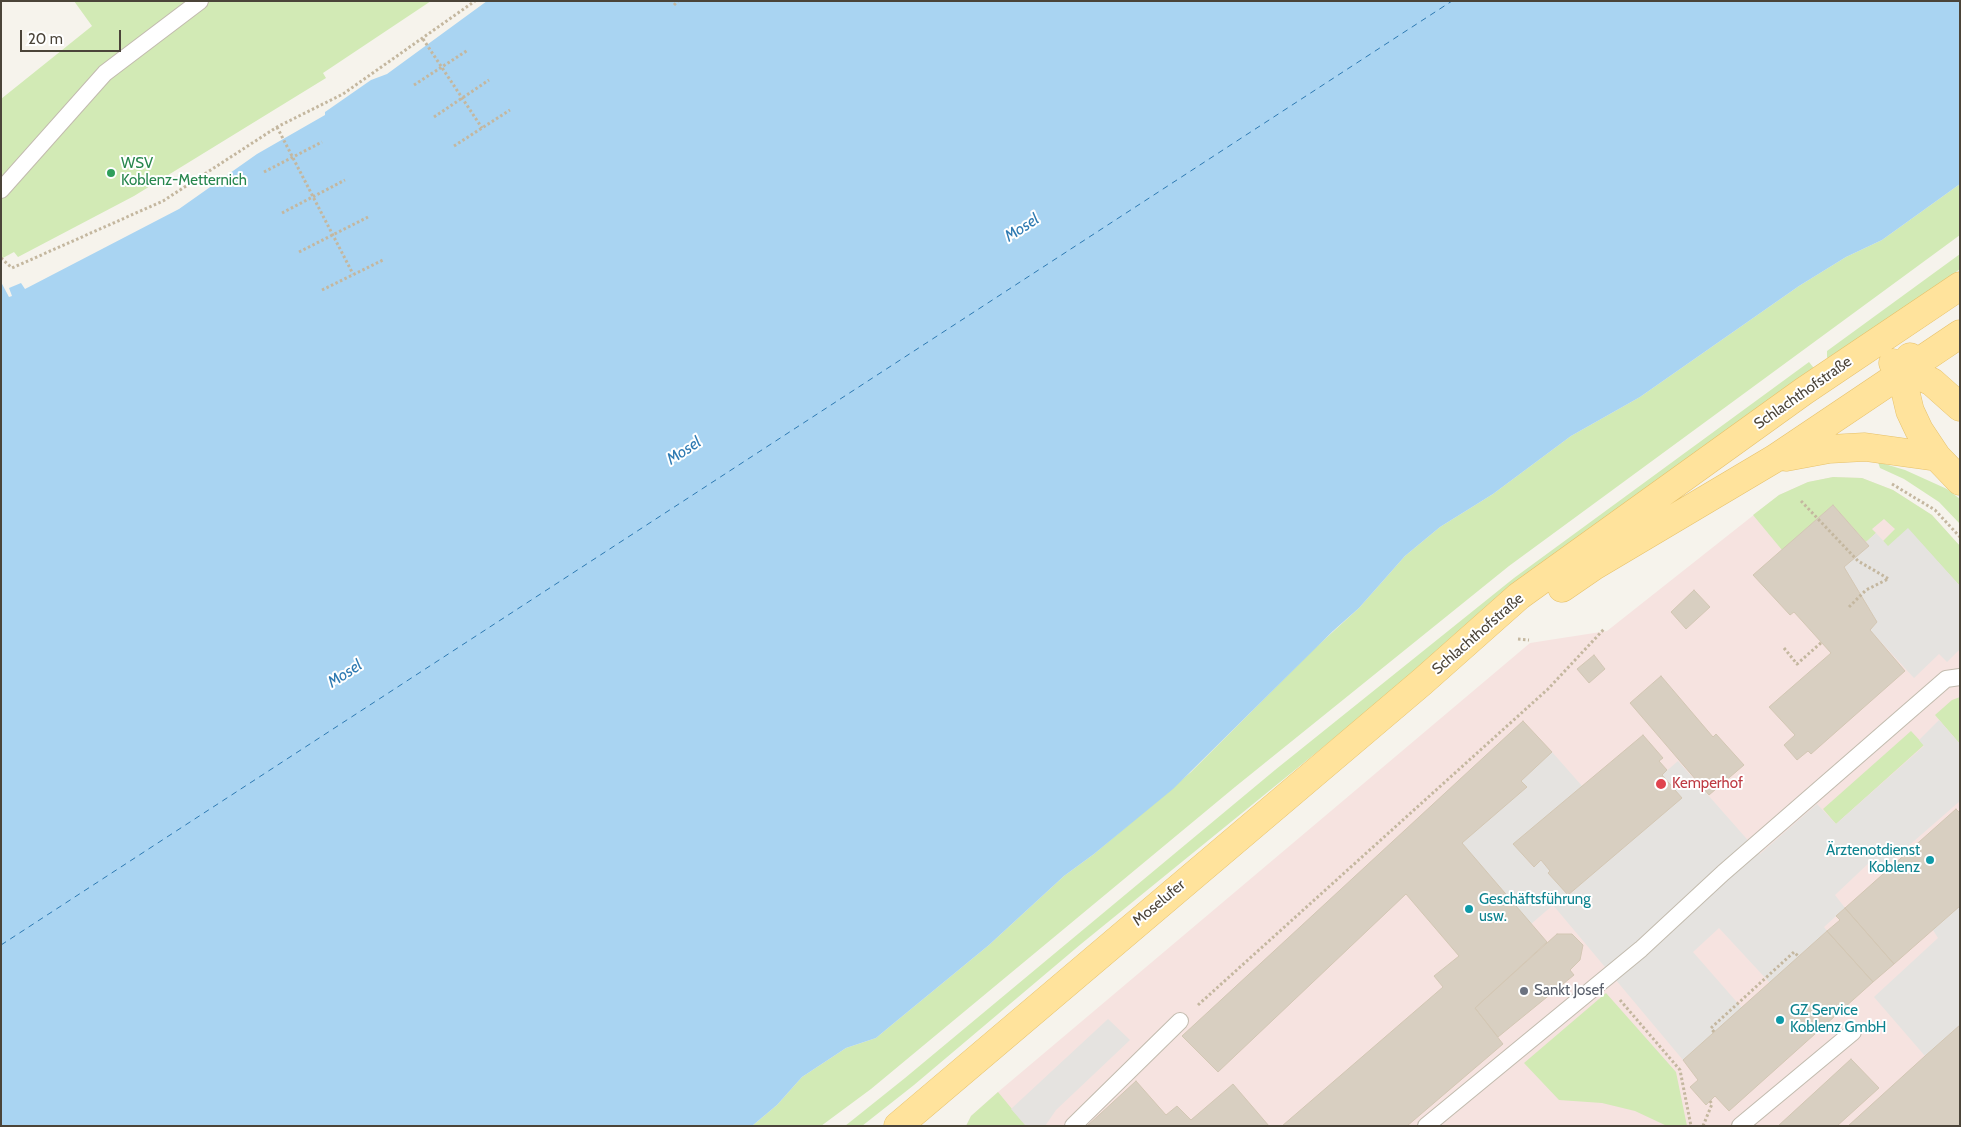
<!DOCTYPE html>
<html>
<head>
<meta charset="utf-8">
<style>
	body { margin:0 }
	#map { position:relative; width:1961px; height:1127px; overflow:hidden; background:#f6f3ec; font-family:Cabin,sans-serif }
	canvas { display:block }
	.frame { position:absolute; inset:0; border:2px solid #4b4439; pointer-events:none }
	.scale { position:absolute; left:20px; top:30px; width:101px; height:22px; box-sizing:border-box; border:2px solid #4b4439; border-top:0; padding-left:6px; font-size:15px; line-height:18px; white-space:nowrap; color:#4b4439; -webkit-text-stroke:4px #fff; paint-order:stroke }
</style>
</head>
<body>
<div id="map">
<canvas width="1961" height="1127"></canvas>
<div class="frame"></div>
<div class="scale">20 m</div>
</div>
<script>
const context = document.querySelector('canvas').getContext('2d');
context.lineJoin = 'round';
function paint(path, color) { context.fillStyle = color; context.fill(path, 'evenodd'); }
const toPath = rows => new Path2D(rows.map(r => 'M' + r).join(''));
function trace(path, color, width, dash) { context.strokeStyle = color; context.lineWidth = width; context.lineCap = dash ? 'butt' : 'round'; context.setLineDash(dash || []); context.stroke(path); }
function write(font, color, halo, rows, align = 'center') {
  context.font = font + ' Cabin,sans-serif'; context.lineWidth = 4; context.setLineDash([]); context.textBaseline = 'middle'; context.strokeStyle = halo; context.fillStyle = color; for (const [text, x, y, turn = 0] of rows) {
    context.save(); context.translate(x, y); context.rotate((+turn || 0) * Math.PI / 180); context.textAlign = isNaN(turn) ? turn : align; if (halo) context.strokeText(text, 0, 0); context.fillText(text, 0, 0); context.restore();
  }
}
paint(toPath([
	[1833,477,1862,478,1893,490,1932,515,1960,546,1960,1126,966,1126,971,1116,998,1092,1530,643,1607,631,1779,495,1808,482]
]), '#f6e3e0');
paint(toPath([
	[74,1,431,1,323,73,326,78,134,196,18,257,14,252,1,259,1,99,92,26],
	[1960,184,1960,235,1509,566,1235,787,871,1089,821,1126,752,1126,777,1105,802,1077,846,1048,876,1038,888,1028,989,945,1064,876,1094,854,1191,772,1314,649,1359,608,1405,556,1440,527,1493,494,1571,436,1640,397,1799,286,1846,257,1882,240],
	[1960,254,1960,269,1830,363,1827,357,1827,351],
	[1809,362,1817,372,1521,586,1081,944,914,1085,862,1126,845,1126,905,1078,1275,770,1514,578],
	[1878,462,1905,470,1947,489,1960,499,1960,524,1939,502,1904,479,1880,468],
	[1833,477,1862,478,1893,490,1932,515,1960,546,1960,586,1908,529,1888,547,1883,541,1895,529,1884,519,1872,529,1876,533,1866,542,1833,505,1782,550,1753,515,1779,495,1808,482],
	[1960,697,1960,744,1935,715,1952,700],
	[1911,731,1924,745,1836,824,1823,809],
	[1606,993,1676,1072,1687,1126,1667,1126,1635,1111,1602,1103,1559,1100,1524,1063],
	[998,1092,1026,1126,966,1126,971,1116]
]), '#d2eab5');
paint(toPath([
	[1908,528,1960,586,1960,649,1947,662,1939,654,1914,678,1870,630,1877,622,1844,567,1869,546,1866,542,1876,533,1888,546],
	[1939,720,1960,744,1960,801,1883,868,1873,859,1835,895,1845,908,1824,927,1827,931,1770,983,1719,928,1693,952,1742,1008,1683,1060,1553,905,1531,924,1462,843,1527,787,1521,781,1552,752,1582,786,1514,844,1533,867,1541,860,1550,871,1548,873,1568,895,1682,798,1662,775,1678,761,1760,854,1817,804,1836,824,1924,746,1919,740],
	[1960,906,1960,1025,1925,1056,1874,997,1938,938,1933,930],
	[1108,1019,1130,1040,1056,1110,1045,1126,1026,1126,1011,1109]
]), '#e5e3e0');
paint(toPath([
	[487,1,1960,1,1960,184,1882,240,1846,257,1799,286,1640,397,1571,436,1493,494,1440,527,1405,556,1359,608,1333,631,1173,789,1094,854,1064,876,989,945,888,1028,876,1038,846,1048,802,1077,777,1105,752,1126,1,1126,1,282,9,297,12,296,9,288,21,283,25,289,179,209,257,154,325,115,325,112,371,80,387,74]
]), '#a9d4f2');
trace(toPath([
	[1,945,1452,1]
]), '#2e7ab2', 1, [6, 5]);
const building = toPath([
	[1833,505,1869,546,1844,567,1877,622,1870,630,1905,671,1811,754,1808,751,1797,760,1784,745,1795,735,1769,707,1831,653,1794,612,1790,615,1753,575,1833,505],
	[1694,590,1710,607,1686,629,1671,612,1694,590],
	[1594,655,1605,669,1589,683,1577,669,1594,655],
	[1661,676,1713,737,1716,734,1744,765,1709,795,1630,703,1661,676],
	[1523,721,1552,752,1521,781,1527,787,1462,843,1547,942,1475,1008,1503,1044,1407,1126,1282,1126,1443,987,1434,976,1459,956,1406,894,1218,1072,1182,1036,1523,721],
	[1643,735,1663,758,1659,761,1667,770,1662,775,1682,798,1568,895,1548,873,1550,871,1541,860,1534,867,1513,844,1643,735],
	[1956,809,1960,813,1960,906,1894,964,1845,908,1956,809],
	[1845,908,1894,964,1873,982,1827,931,1840,920,1836,916,1845,908],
	[1827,931,1873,982,1729,1111,1715,1096,1706,1105,1690,1087,1698,1080,1683,1060,1827,931],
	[1557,934,1572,934,1583,945,1580,960,1570,970,1574,975,1498,1037,1475,1008,1557,934],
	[1960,1025,1960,1126,1848,1126,1925,1056,1960,1025],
	[1851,1059,1879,1088,1837,1126,1778,1126,1851,1059],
	[1136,1081,1166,1115,1177,1106,1191,1120,1233,1084,1269,1126,1087,1126,1136,1081]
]);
paint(building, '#d8cfc1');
trace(building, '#d3c7b4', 1);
const lane = toPath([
	[1,190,105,73,200,1],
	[1073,1126,1180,1021],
	[1426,1126,1641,949,1723,873,1946,679,1960,677],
	[1740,1126,1853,1032]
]);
const primary = toPath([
	[1910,357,1904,379,1905,390,1910,411,1919,430,1937,457,1960,481],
	[1893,363,1932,382,1960,407],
	[1786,457,1829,449,1865,447,1937,457],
	[1562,588,1594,566,1774,459,1960,334],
	[898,1126,1422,682,1519,596,1804,391,1960,286]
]);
trace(lane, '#c2bbae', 18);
trace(primary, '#e6c16a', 29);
trace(toPath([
	[674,5,678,1],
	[423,39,482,128],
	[414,85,468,50],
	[434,117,489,80],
	[277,127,353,274],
	[454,146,510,110],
	[264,172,322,142],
	[282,213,345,180],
	[299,252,368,217],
	[1,258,12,268,163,201,277,127,343,94,475,1],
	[322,290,383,260],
	[1892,484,1935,510,1960,537],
	[1801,501,1858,561,1889,579],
	[1849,607,1866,590,1888,579],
	[1518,639,1529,640],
	[1784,648,1797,664,1822,642],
	[1620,1000,1680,1070,1691,1126],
	[1198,1005,1548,689,1605,628],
	[1714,1032,1711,1028,1794,952,1799,957],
	[1703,1126,1712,1104,1710,1101]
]), '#c4b79f', 3, [2.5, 2.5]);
trace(lane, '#fff', 16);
trace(primary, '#ffe39c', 28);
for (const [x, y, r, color] of [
	[111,173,5,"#2e9e5b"],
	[1661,784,6,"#e0444e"],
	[1930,860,5,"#0f9aa8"],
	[1469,909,5,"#0f9aa8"],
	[1524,991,5,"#6b7280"],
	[1780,1020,5,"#0f9aa8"]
]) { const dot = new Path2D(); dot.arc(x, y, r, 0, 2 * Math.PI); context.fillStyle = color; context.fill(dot); trace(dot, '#fff', 2); }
write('15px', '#27864d', '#fff', [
	["WSV",121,164],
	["Koblenz-Metternich",121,181]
], 'left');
write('15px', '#4b4439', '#fff', [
	["Schlachthofstraße",1803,393,-35],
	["Schlachthofstraße",1478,634,-41],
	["Moselufer",1159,903,-40]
]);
write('15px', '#be3a42', '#fff', [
	["Kemperhof",1672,784]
], 'left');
write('15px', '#0d838f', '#fff', [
	["Ärztenotdienst",1920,851,"right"],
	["Koblenz",1920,868,"right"],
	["Geschäftsführung",1479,900],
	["usw.",1479,917],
	["GZ Service",1790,1011],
	["Koblenz GmbH",1790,1028]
], 'left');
write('15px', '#5b616d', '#fff', [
	["Sankt Josef",1534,991]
], 'left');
write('italic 16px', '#2e7ab2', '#fff', [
	["Mosel",1022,228,-33],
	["Mosel",684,451,-33],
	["Mosel",345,674,-33]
]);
</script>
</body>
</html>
